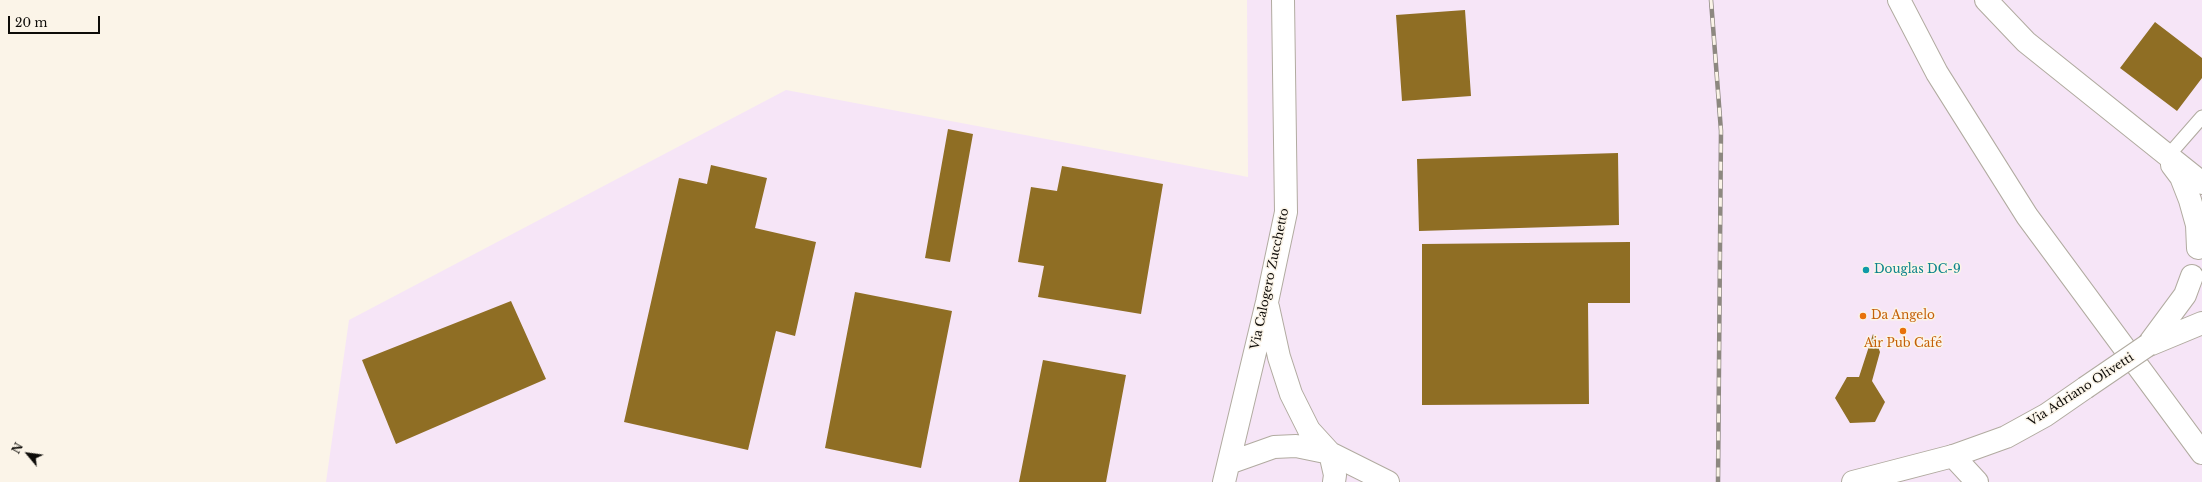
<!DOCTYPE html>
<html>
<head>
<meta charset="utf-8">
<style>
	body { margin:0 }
	#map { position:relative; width:2202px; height:482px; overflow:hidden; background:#fbf4e8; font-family:"Libre Baskerville",serif }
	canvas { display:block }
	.north { position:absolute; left:8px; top:434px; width:40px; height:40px; -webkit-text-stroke:3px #fbf4e8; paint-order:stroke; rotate:299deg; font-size:11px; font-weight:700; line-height:16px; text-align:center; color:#0d0b08 }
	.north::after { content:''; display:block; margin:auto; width:14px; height:18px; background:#0d0b08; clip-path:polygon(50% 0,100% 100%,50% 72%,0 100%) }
	.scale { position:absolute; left:8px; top:16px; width:92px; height:18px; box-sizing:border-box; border:2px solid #0d0b08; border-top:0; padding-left:5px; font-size:12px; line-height:14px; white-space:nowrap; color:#0d0b08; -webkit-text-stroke:3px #fbf4e8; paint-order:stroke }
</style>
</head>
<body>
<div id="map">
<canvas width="2202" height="482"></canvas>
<div class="north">N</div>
<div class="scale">20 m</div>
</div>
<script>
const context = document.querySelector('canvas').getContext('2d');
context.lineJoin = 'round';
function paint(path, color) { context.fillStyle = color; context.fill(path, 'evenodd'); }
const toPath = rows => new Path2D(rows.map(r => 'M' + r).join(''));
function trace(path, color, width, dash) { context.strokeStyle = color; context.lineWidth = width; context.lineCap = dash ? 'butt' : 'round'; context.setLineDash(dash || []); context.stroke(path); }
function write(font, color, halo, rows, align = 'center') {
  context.font = font + ' "Libre Baskerville",serif'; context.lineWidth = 3; context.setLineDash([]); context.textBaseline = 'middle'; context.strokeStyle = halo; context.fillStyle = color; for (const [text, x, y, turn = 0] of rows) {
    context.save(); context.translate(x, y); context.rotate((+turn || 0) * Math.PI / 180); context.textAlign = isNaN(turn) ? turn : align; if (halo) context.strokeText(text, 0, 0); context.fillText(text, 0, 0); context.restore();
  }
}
paint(toPath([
	[1247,0,2202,0,2202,482,326,482,349,320,786,90,1248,177]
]), '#f6e5f7');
paint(toPath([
	[1465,10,1471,96,1402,101,1396,15],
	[2155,22,2202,58,2202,78,2177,111,2120,68],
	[948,129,973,134,950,262,925,258],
	[1618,153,1619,225,1419,231,1417,159],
	[711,165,767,178,755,228,816,242,795,336,776,331,748,450,624,422,679,178,707,184],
	[1062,166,1163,184,1141,314,1038,297,1044,266,1018,262,1031,187,1057,191],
	[1630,242,1630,303,1588,303,1589,404,1422,405,1422,244],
	[855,292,952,311,921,468,825,448],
	[511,301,546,379,396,444,362,360],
	[1873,334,1880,352,1872,381,1885,402,1875,422,1850,423,1835,398,1847,377,1859,377],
	[1043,360,1126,375,1106,482,1019,482]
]), '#8f6e24');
const lane = toPath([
	[2167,157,2202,117]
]);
const street = toPath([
	[1953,456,1977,482]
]);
const secondary = toPath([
	[1899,0,1937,73,2027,216,2202,453],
	[1986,0,2026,42,2202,183],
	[2172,165,2181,177,2190,200,2197,225,2198,248],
	[1268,307,1279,357,1291,394,1309,430,1330,453,1388,482],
	[2148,345,2185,295,2192,276],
	[2149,345,2202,323],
	[1229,463,1274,447,1296,446,1330,453,1335,475,1334,482],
	[1224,482,1267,302,1286,212,1283,0],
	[1853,482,1953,456,2006,437,2046,415,2085,388]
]);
trace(lane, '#b1aba0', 15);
trace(street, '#b1aba0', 24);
trace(secondary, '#b1aba0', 24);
trace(lane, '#fff', 13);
trace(street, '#fff', 22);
trace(secondary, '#fff', 22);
const rail = toPath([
	[1711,0,1721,131,1718,482]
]);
trace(rail, '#8d8880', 4.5);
trace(rail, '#fbf4e8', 3, [9]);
const secondaryBridge = toPath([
	[2085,388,2148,345]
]);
trace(secondaryBridge, '#b1aba0', 24, []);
trace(secondaryBridge, '#fff', 22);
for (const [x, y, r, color] of [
	[1866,270,4,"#0f9aa8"],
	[1863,316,4,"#e8710a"],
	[1903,331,4,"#e8710a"]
]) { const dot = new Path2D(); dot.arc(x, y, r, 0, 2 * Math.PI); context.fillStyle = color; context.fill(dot); trace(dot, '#fbf4e8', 1.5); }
write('12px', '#0d838f', '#fbf4e8', [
	["Douglas DC-9",1874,270]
], 'left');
write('12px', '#0d0b08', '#fbf4e8', [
	["Via Calogero Zucchetto",1270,279,-78],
	["Via Adriano Olivetti",2081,390,-33]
]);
write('12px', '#c56008', '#fbf4e8', [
	["Da Angelo",1871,316],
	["Air Pub Café",1903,344,"center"]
], 'left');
</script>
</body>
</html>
